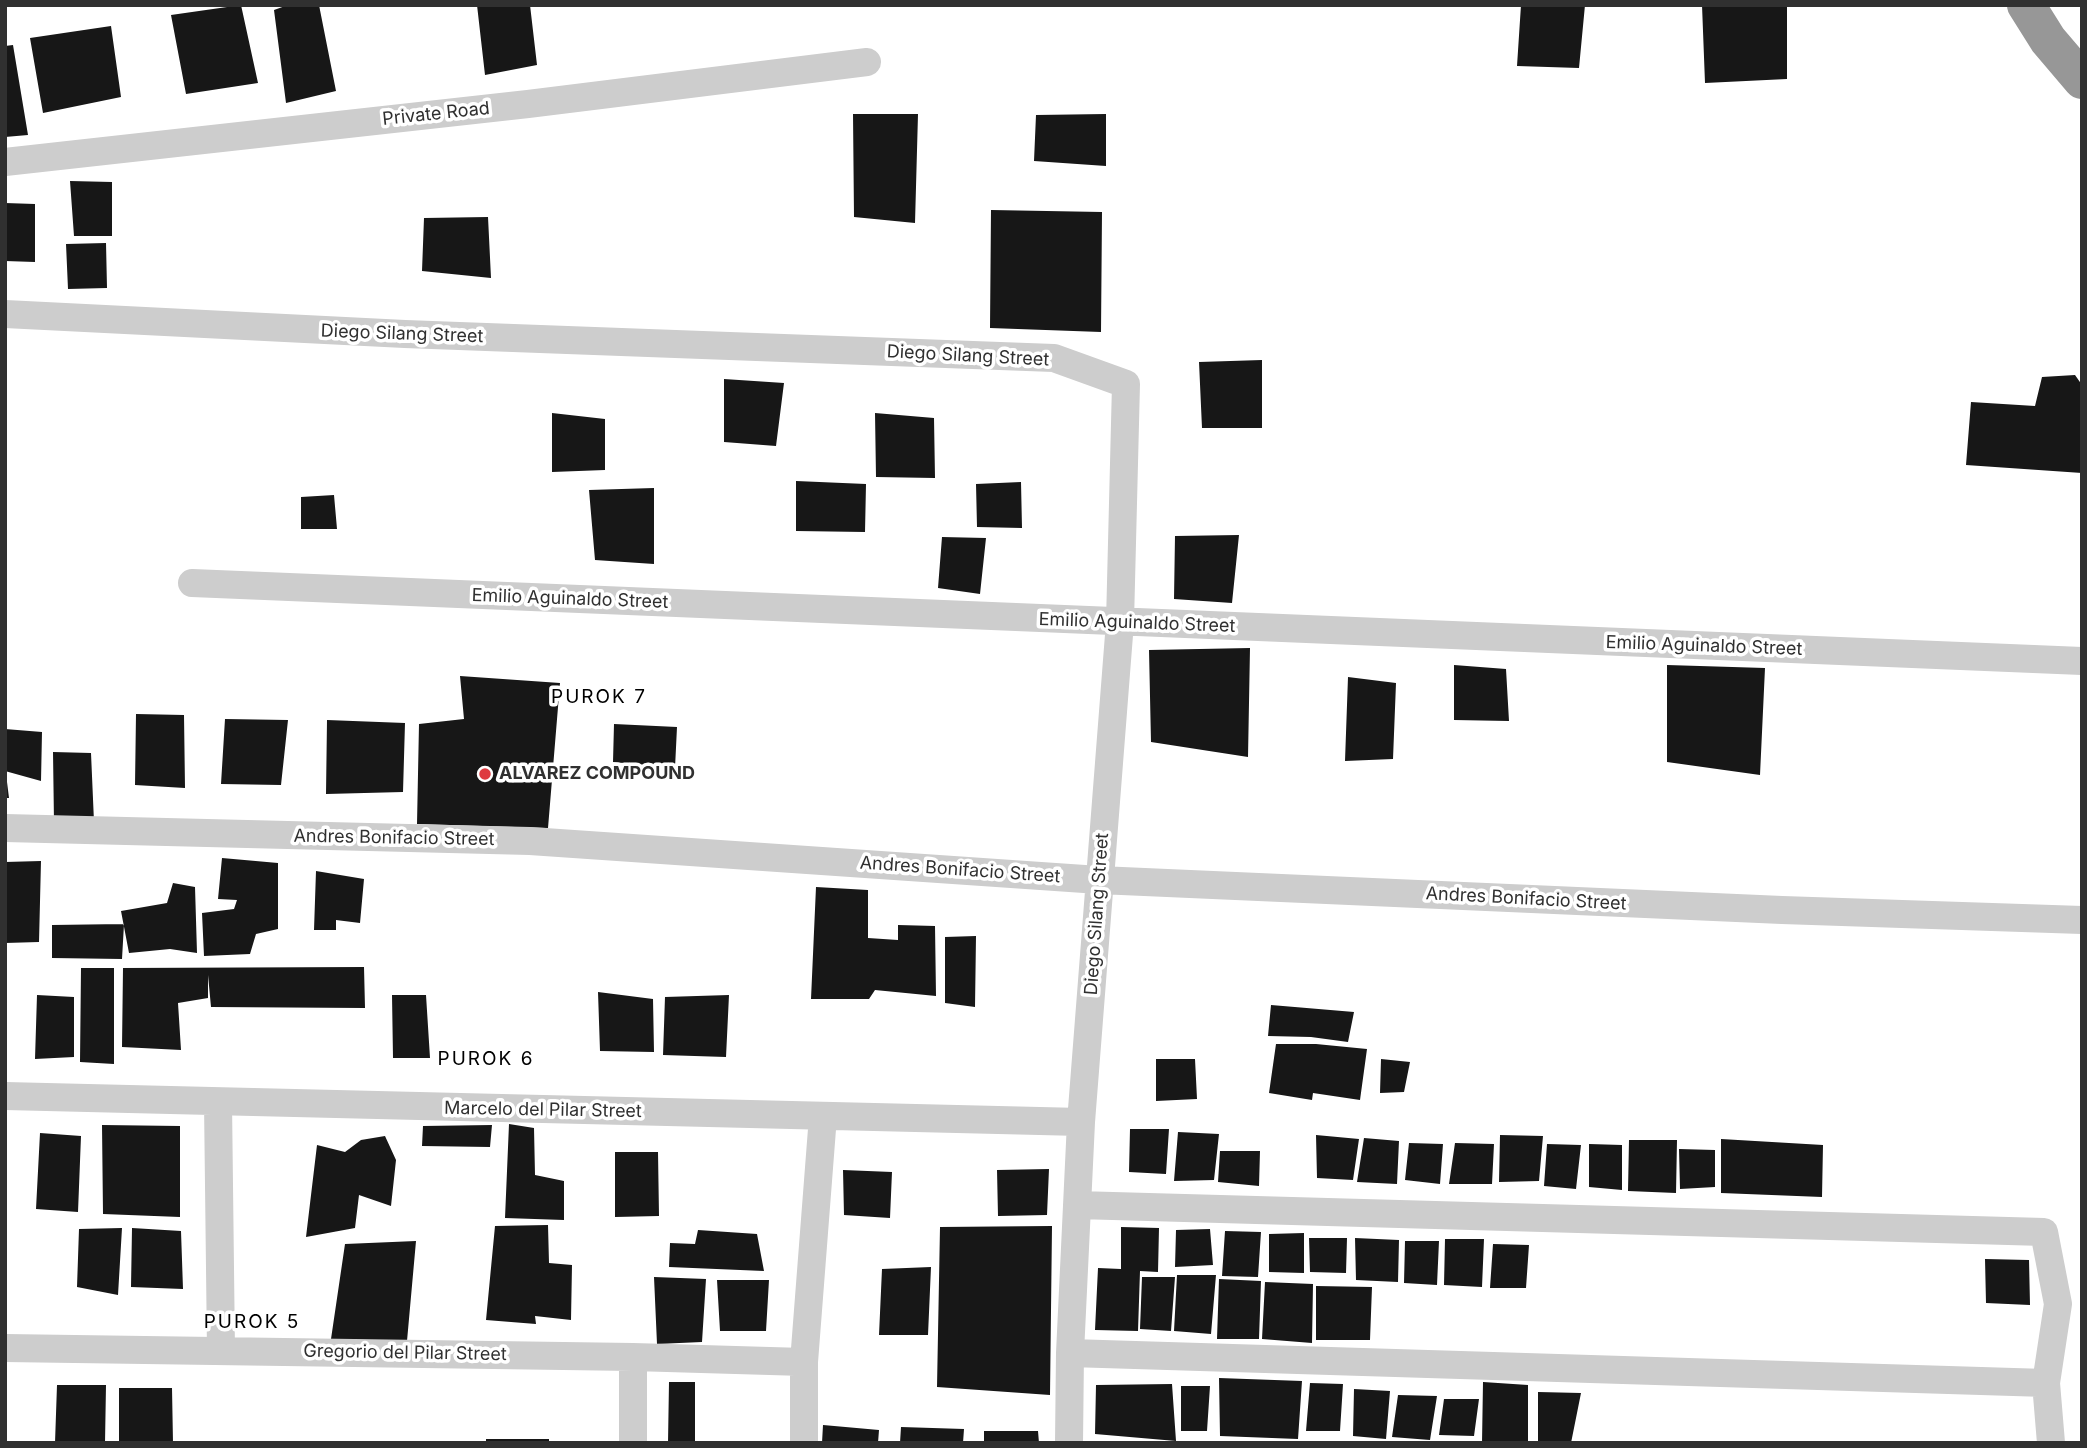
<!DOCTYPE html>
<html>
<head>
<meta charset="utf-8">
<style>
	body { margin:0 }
	#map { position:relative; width:2087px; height:1448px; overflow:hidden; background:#fff; font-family:Inter,sans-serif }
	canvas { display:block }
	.frame { position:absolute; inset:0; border:7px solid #303030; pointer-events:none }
</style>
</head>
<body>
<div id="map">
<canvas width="2087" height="1448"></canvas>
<div class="frame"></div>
</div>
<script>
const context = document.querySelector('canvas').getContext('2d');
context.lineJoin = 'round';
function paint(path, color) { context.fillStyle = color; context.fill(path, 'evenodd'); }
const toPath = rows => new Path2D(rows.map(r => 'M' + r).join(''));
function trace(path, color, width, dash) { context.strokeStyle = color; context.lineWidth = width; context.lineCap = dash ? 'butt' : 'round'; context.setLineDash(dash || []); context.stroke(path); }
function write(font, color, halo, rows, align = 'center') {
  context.font = font + ' Inter,sans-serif'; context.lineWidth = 7; context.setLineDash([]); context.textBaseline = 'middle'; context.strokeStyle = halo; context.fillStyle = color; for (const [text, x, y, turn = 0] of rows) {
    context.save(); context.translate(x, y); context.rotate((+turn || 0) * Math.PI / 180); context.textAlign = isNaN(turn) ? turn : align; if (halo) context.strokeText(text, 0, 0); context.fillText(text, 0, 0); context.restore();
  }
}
paint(toPath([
	[241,5,258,83,186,94,171,15],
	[288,5,319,5,336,91,286,103,274,10],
	[477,5,530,5,537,65,485,75],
	[1521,5,1585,5,1579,68,1517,66],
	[1702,5,1787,5,1787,79,1705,83],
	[111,26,121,97,43,113,30,38],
	[13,45,28,135,5,137,5,46],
	[853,114,918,114,915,223,854,217],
	[1106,114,1106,166,1034,161,1036,115],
	[70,181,112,182,112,236,74,236],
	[5,203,35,204,35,262,5,261],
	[991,210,1102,212,1101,332,990,328],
	[488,217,491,278,422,271,424,218],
	[106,243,107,288,68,289,66,244],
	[1262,360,1262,428,1202,428,1199,362],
	[2075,375,2082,385,2082,473,1966,465,1971,402,2035,406,2042,377],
	[724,379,784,383,776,446,724,442],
	[552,413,605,419,605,470,552,472],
	[875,413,934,418,935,478,876,477],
	[796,481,866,484,865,532,796,531],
	[1021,482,1022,528,977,527,976,484],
	[654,488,654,564,595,560,589,490],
	[334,495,337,529,301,529,301,497],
	[1239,535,1232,603,1174,599,1175,536],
	[942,537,986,538,980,594,938,588],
	[1250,648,1248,757,1151,742,1149,650],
	[1454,665,1506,669,1509,721,1454,720],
	[1667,665,1765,668,1760,775,1667,762],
	[460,676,560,683,548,828,417,824,419,724,464,719],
	[1348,677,1396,683,1393,759,1345,761],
	[136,714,184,715,185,788,135,785],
	[225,719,288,720,281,785,221,784],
	[327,720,405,723,403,792,326,794],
	[614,724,677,727,675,768,613,762],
	[5,729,42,732,41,781,5,771],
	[53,752,91,753,94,822,54,823],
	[5,782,7,782,9,798,5,798],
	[222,858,278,863,278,929,256,934,250,954,204,956,202,913,234,909,237,900,218,899],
	[41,861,39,942,5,943,5,862],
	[316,871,364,879,360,923,336,920,336,930,314,930],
	[173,883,195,887,197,953,170,949,129,953,121,911,167,903],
	[816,887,868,890,868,938,898,940,898,925,935,926,936,996,875,990,869,999,811,999],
	[124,924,122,959,52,958,52,925],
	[976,936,975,1007,945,1003,945,937],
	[364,967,365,1008,211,1007,208,975,208,998,178,1003,181,1050,122,1047,123,968],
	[81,968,114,968,114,1064,80,1062],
	[598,992,653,999,654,1052,600,1051],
	[37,995,74,997,74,1057,35,1059],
	[392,995,426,995,430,1058,393,1058],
	[729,995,726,1057,663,1055,665,997],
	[1271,1005,1354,1012,1348,1042,1311,1037,1268,1036],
	[1276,1044,1316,1044,1367,1049,1360,1100,1313,1093,1312,1100,1269,1093],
	[1156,1059,1195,1059,1197,1099,1156,1101],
	[1381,1059,1410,1062,1404,1092,1380,1093],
	[509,1124,534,1128,535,1175,564,1181,564,1220,505,1218],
	[102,1125,180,1126,180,1217,103,1214],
	[492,1125,490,1147,422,1146,423,1126],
	[1130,1129,1169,1129,1166,1174,1129,1172],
	[1178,1132,1219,1134,1214,1180,1174,1181],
	[40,1133,81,1136,78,1212,36,1209],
	[1316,1135,1359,1139,1353,1180,1317,1178],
	[1500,1135,1543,1136,1539,1181,1499,1182],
	[385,1136,396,1160,391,1206,359,1195,355,1228,306,1237,317,1145,345,1152,361,1140],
	[1364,1138,1399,1141,1397,1184,1357,1182],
	[1721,1139,1823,1145,1822,1197,1721,1193],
	[1629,1140,1677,1140,1676,1193,1628,1191],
	[1409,1143,1443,1144,1440,1184,1405,1180],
	[1455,1143,1494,1144,1492,1184,1449,1184],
	[1547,1144,1581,1145,1576,1189,1544,1186],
	[1589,1144,1622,1145,1622,1190,1589,1187],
	[1679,1149,1715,1150,1715,1187,1680,1189],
	[1220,1151,1260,1151,1259,1186,1218,1182],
	[615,1152,658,1152,659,1216,615,1217],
	[1049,1169,1047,1215,998,1216,997,1170],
	[843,1170,892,1172,890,1218,844,1215],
	[548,1225,549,1263,572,1265,571,1320,535,1316,536,1324,486,1320,495,1226],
	[1052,1226,1050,1395,937,1387,940,1227],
	[1121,1227,1159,1228,1158,1272,1140,1271,1138,1331,1095,1330,1098,1268,1121,1269],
	[122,1228,118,1295,77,1287,79,1229],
	[132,1228,181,1231,183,1289,131,1287],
	[1210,1229,1213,1265,1175,1267,1176,1230],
	[698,1230,757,1234,764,1271,669,1267,670,1243,695,1244],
	[1225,1231,1261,1232,1258,1277,1222,1276],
	[1304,1233,1304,1273,1269,1272,1269,1234],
	[1309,1238,1347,1238,1346,1273,1310,1272],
	[1355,1238,1399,1240,1398,1282,1356,1280],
	[1445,1239,1484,1239,1482,1287,1444,1285],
	[416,1241,407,1341,331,1339,345,1244],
	[1405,1241,1439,1241,1437,1285,1404,1283],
	[1493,1244,1529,1245,1526,1288,1490,1288],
	[1985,1259,2029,1260,2030,1305,1986,1303],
	[931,1267,928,1335,879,1335,882,1269],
	[1177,1275,1216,1275,1211,1334,1174,1331],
	[654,1277,706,1279,702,1342,657,1344],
	[1142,1277,1175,1277,1171,1331,1140,1329],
	[1219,1279,1261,1281,1259,1339,1217,1339],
	[717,1280,769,1280,766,1331,720,1331],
	[1265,1282,1313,1284,1312,1343,1262,1339],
	[1316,1286,1372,1287,1370,1340,1316,1340],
	[1219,1378,1302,1381,1298,1439,1220,1436],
	[669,1382,695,1382,695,1443,668,1443],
	[1483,1382,1528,1385,1528,1443,1482,1443],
	[1310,1383,1343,1384,1340,1431,1306,1431],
	[1172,1384,1176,1441,1095,1434,1096,1385],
	[57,1385,106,1385,105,1443,55,1443],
	[1181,1386,1210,1386,1207,1431,1181,1431],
	[119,1388,172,1388,173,1443,119,1443],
	[1354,1389,1390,1391,1386,1439,1353,1436],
	[1538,1392,1581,1393,1571,1443,1538,1443],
	[1398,1395,1437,1396,1430,1440,1392,1437],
	[1444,1399,1479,1399,1474,1436,1439,1435],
	[823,1425,879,1430,878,1443,822,1443],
	[901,1427,964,1429,963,1443,900,1443],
	[984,1431,1038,1431,1039,1443,984,1443],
	[486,1439,549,1439,549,1443,486,1443]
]), '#171717');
trace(toPath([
	[5,162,528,104,867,62],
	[5,314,405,334,1054,358,1126,384,1120,622,1081,1122,1070,1353,1069,1443],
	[192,583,2082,661],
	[5,828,530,841,1099,880,1782,910,2082,920],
	[5,1096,1081,1122],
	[218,1102,221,1351],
	[1077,1205,2044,1232,2058,1304,2046,1383,2051,1443],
	[5,1348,633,1357,804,1362],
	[1070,1353,2046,1383],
	[633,1443,633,1357],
	[804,1443,804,1362,823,1116]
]), '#cdcdcd', 28);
trace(toPath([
	[2026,5,2048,40,2082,80]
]), '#979797', 38);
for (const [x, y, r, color] of [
	[485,774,7,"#de3a40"]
]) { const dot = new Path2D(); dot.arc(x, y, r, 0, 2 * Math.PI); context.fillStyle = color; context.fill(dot); trace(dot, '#fff', 2.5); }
write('18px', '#303030', '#fff', [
	["Private Road",436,114,-6],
	["Diego Silang Street",402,334,2],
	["Diego Silang Street",968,356,3],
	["Emilio Aguinaldo Street",570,599,2],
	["Emilio Aguinaldo Street",1137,623,2],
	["Emilio Aguinaldo Street",1704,646,2],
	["Andres Bonifacio Street",394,838,1],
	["Andres Bonifacio Street",960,870,4],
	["Andres Bonifacio Street",1526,899,3],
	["Diego Silang Street",1097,914,-86],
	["Marcelo del Pilar Street",543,1110,1],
	["Gregorio del Pilar Street",405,1353,1]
]);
write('bold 18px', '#303030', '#fff', [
	["ALVAREZ COMPOUND",499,774]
], 'left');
context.letterSpacing = '2px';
write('19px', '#000', '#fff', [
	["PUROK 7",599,697],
	["PUROK 6",486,1059],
	["PUROK 5",252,1322]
]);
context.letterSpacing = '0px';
</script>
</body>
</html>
